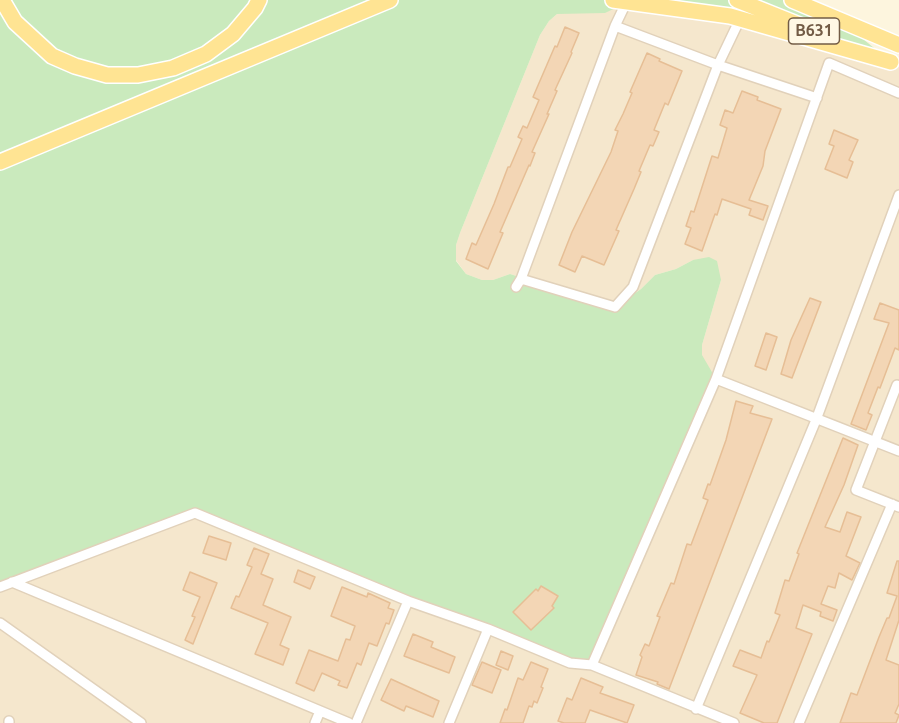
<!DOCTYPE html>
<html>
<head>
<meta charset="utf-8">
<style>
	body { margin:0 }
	canvas { display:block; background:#fdf5de }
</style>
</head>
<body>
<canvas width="899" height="723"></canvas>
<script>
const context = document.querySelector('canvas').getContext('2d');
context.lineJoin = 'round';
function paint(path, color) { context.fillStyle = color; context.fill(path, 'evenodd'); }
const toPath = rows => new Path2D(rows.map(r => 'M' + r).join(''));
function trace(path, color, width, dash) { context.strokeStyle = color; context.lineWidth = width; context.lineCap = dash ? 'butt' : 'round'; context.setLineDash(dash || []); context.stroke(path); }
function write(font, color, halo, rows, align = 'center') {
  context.font = font + ' Ubuntu,sans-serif'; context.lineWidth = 4.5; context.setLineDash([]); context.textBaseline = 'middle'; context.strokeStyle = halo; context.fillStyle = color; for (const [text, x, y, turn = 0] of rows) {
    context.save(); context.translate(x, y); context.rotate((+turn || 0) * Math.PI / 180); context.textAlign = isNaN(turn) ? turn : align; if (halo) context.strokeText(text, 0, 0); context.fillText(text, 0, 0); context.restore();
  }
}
paint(toPath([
	[626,3,730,16,899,65,899,723,0,723,0,587,195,513,702,355,702,345,721,280,693,260,676,269,655,275,641,289,615,307,510,274,493,280,482,280,466,274,456,260,456,245,460,233,540,35,549,21,557,14]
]), '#f5e7cd');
paint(toPath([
	[0,0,809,0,840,20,891,62,730,16,626,3,605,13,557,14,549,21,540,35,460,233,456,245,456,261,466,274,482,280,493,280,510,274,615,307,641,289,655,275,676,269,693,260,709,257,717,261,721,280,702,345,702,355,716,379,592,665,570,663,195,513,0,587]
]), '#caeabd');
const building = toPath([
	[565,27,579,33,571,52,572,53,555,90,557,91,547,114,549,114,532,152,535,153,530,166,529,165,500,232,503,233,488,269,466,259,472,243,476,245,494,204,508,167,510,167,522,139,518,137,523,126,527,128,539,100,533,97,555,46,557,47,565,27],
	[647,53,660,59,659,61,682,71,668,105,665,103,654,130,659,132,653,146,650,145,639,171,641,172,634,189,616,230,619,231,604,265,582,256,575,272,559,265,572,232,611,152,618,131,615,130,623,114,632,93,630,92,647,53],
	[742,91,758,97,757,100,781,109,765,151,763,166,749,200,768,206,763,220,749,215,751,209,722,199,717,215,715,214,702,251,685,244,691,228,686,226,691,211,694,212,712,156,718,158,727,128,720,125,725,110,733,113,742,91],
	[834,130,858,140,849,160,853,162,847,178,825,169,834,146,829,144,834,130],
	[810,298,821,302,792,378,781,374,791,340,810,298],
	[880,303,899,310,899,350,895,348,880,388,878,387,868,413,872,415,866,430,851,424,889,323,874,319,880,303],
	[766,333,777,337,766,370,755,366,766,333],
	[736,401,753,406,750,413,772,419,669,689,657,684,658,682,636,675,642,657,640,655,645,644,649,646,660,617,657,616,663,602,671,583,674,584,687,544,691,545,708,500,703,498,708,484,710,485,726,440,736,401],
	[843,438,858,445,844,485,825,527,840,532,847,512,861,517,846,556,860,563,852,580,839,573,835,588,828,586,821,604,837,610,833,621,820,616,821,612,803,605,796,628,812,634,777,723,764,723,740,713,757,675,733,666,740,650,761,658,767,641,769,642,780,615,775,613,785,580,789,581,799,554,797,553,843,438],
	[209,536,231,543,226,560,203,553,209,536],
	[254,548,269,554,261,574,273,579,263,605,291,617,280,645,289,649,283,665,255,654,268,623,231,608,236,596,239,597,252,567,247,565,254,548],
	[897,561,899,561,899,620,886,660,899,665,899,704,895,713,899,715,896,723,840,723,851,693,857,695,879,637,887,618,889,618,897,596,887,593,897,561],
	[298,570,315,577,310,589,294,582,298,570],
	[190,572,217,583,193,644,185,640,195,617,192,616,200,597,183,590,190,572],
	[541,586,558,596,552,606,554,608,531,630,513,612,536,589,538,591,541,586],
	[342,587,367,597,368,593,390,603,388,608,394,610,389,624,386,623,377,646,369,643,361,665,357,663,347,688,338,685,340,681,322,673,314,691,296,683,309,650,338,661,346,639,350,640,355,626,331,616,342,587],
	[413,634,433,642,431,647,455,657,449,673,404,656,413,634],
	[501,651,513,656,508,670,496,665,501,651],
	[482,662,501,670,492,693,472,685,482,662],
	[531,662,548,669,541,687,543,688,537,703,534,701,532,707,529,706,523,723,500,723,505,709,507,710,518,678,523,680,531,662],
	[581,678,603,687,600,693,634,705,627,723,590,710,585,723,564,723,558,721,567,698,572,700,581,678],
	[391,679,439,701,433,717,406,706,404,711,381,700,391,679]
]);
paint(building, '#f3d6b5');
trace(building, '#e6be95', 1.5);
const minor = toPath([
	[615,26,718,65,817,98],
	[521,279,615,307,633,287,718,65,740,19],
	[516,287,521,279,615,26,626,3],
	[716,379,899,451],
	[899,386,897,385,856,490,899,507],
	[12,582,349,723],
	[0,587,195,513,408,601,488,629,570,663,592,665,734,723],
	[0,623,141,723],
	[592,665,716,379,829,63,899,93],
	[696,709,816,420,899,195],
	[9,723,9,721],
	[315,723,320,711],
	[356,723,408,601],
	[449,723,488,629],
	[799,723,892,504]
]);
const primary = toPath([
	[2,0,15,22,52,56,75,66,107,75,138,75,173,68,206,54,233,34,255,8,259,0],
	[613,0,730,16,891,62],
	[737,0,817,32],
	[792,0,899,45],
	[0,162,390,0]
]);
trace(minor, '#e1d1ba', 12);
trace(primary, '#fff', 18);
trace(minor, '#fff', 9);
trace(primary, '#ffe493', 15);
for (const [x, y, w] of [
	[814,31,51]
]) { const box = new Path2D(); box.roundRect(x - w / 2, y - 13, w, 26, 4.5); context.fillStyle = '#fff8e5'; context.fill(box); trace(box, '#735c46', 1.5); }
write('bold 16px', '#735c46', null, [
	["B631",814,31]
]);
</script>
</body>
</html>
